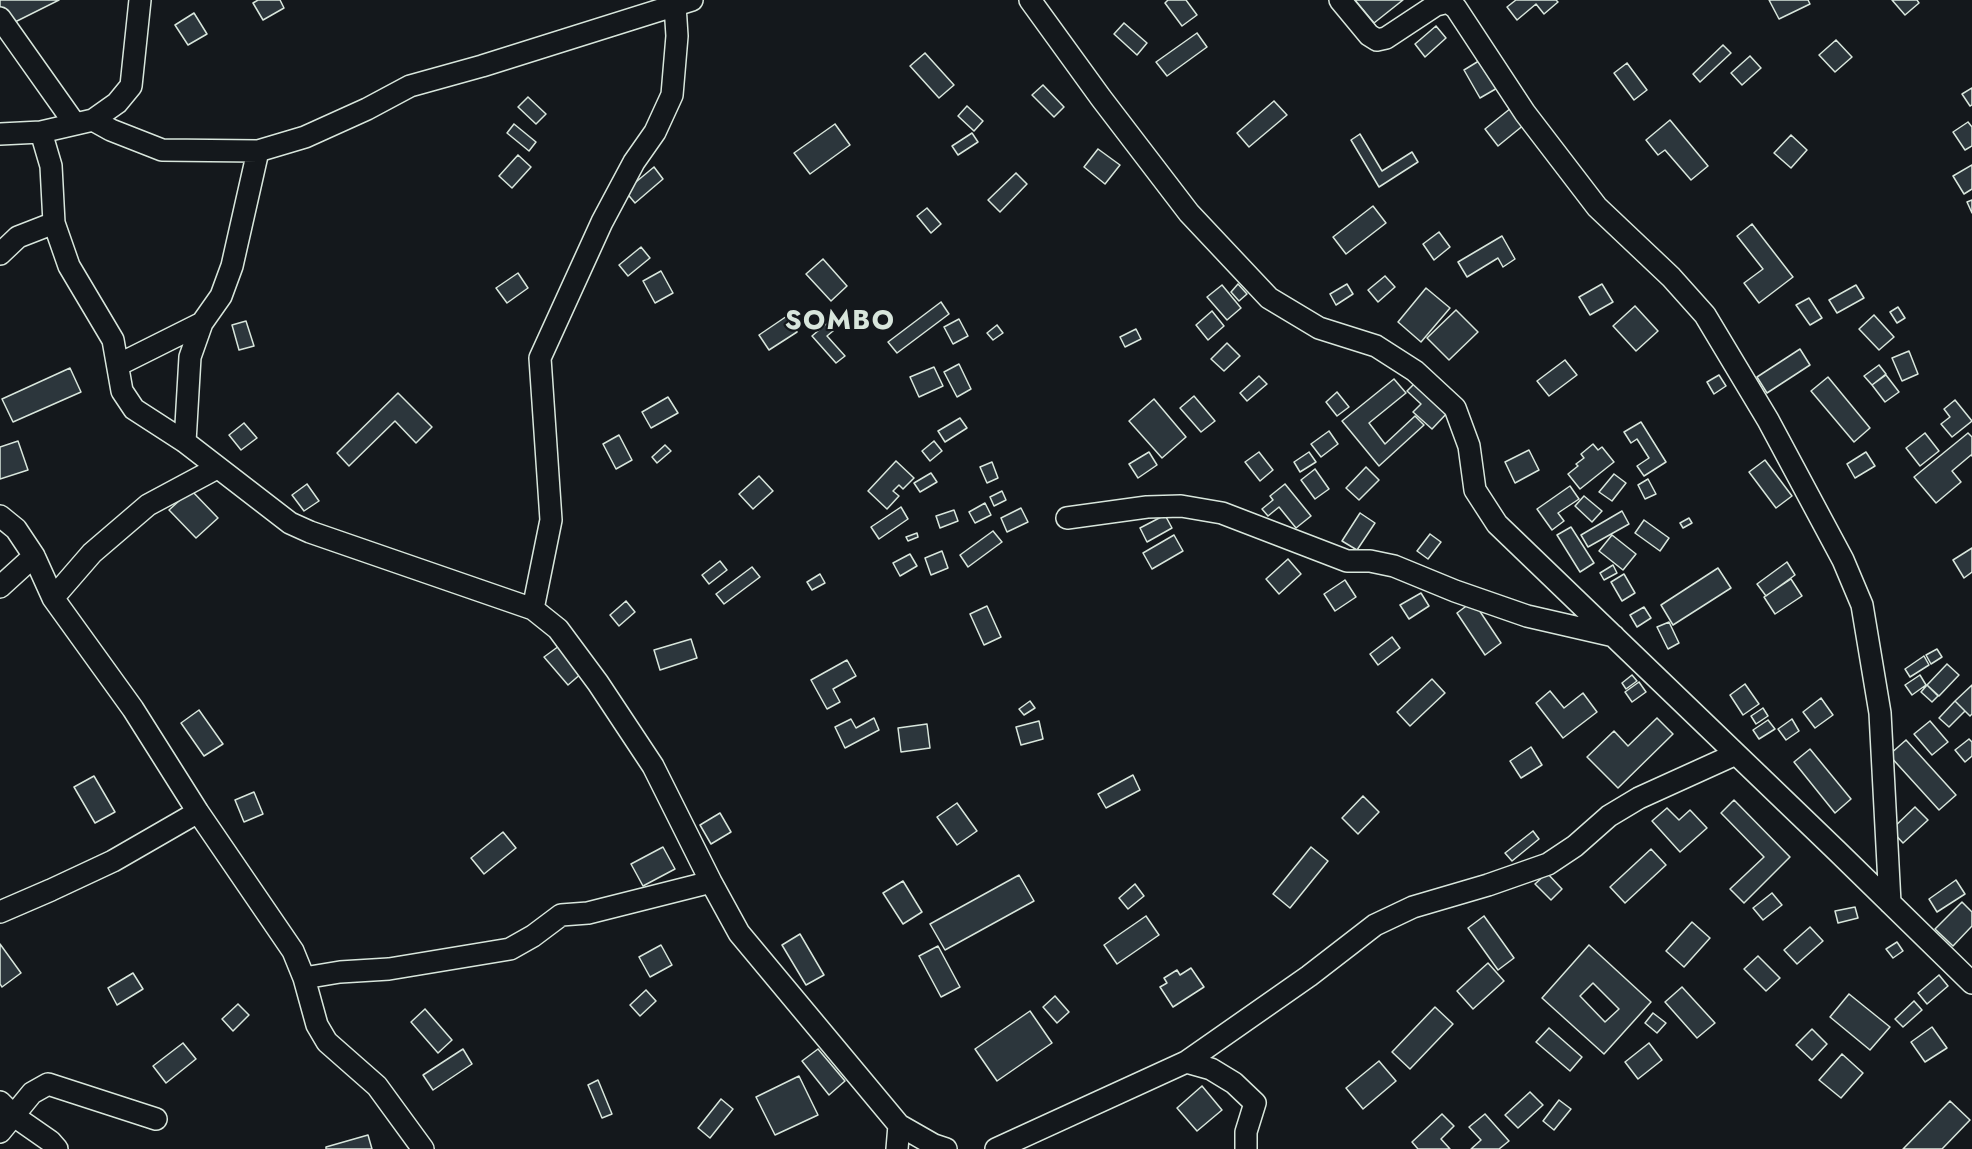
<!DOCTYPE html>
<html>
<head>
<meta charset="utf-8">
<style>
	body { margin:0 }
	canvas { display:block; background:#14181c }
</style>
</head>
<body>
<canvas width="1972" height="1149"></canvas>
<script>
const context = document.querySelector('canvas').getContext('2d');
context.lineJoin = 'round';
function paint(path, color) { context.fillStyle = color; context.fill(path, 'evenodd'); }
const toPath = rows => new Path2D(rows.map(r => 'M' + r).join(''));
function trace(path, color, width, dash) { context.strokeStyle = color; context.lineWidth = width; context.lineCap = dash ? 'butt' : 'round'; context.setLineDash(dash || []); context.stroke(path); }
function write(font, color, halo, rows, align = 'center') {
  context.font = font + ' Jost,sans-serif'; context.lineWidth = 4.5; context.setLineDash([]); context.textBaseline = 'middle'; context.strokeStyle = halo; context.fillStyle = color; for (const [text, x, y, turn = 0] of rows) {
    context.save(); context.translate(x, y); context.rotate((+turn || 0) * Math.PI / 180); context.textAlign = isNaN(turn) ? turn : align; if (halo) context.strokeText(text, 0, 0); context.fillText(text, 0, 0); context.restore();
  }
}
const building = toPath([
	[0,0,59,0,9,25,0,7,0,0],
	[258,0,280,0,284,8,263,20,253,3,258,0],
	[1168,0,1186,0,1197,15,1182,26,1165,3,1168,0],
	[1355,0,1403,0,1374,23,1355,0],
	[1516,0,1556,0,1558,2,1544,14,1536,4,1517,20,1507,7,1516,0],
	[1769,0,1808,0,1810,4,1779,19,1769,0],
	[1892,0,1917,0,1919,3,1905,15,1892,0],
	[194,13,207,34,188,45,175,25,194,13],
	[1124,23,1147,43,1137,55,1114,34,1124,23],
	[1436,26,1446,38,1425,57,1415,44,1436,26],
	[1197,33,1207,47,1167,76,1156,62,1197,33],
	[1836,40,1852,57,1835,72,1819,55,1836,40],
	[1723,45,1731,53,1700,82,1693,74,1723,45],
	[925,53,954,85,939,98,910,66,925,53],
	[1750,56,1761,68,1742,85,1731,73,1750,56],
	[1482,59,1499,87,1480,98,1464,70,1482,59],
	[1627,63,1647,90,1634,100,1614,73,1627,63],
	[1043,85,1064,107,1054,117,1032,95,1043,85],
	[1972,88,1972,105,1970,106,1962,94,1972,88],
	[528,97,546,114,536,124,518,107,528,97],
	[1274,101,1287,115,1249,147,1237,133,1274,101],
	[967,106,983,121,974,131,958,116,967,106],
	[1511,108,1525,124,1498,146,1485,129,1511,108],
	[1670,120,1708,166,1691,180,1665,150,1658,155,1646,140,1670,120],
	[1968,122,1972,127,1972,146,1965,150,1953,132,1968,122],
	[514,124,536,142,529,151,507,133,514,124],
	[835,124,850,145,810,174,794,153,835,124],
	[972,133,978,142,958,155,952,146,972,133],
	[1360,134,1382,171,1412,152,1418,162,1379,187,1351,140,1360,134],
	[1791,135,1807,150,1791,168,1774,153,1791,135],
	[1098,149,1120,165,1105,184,1084,167,1098,149],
	[518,155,531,167,512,188,499,176,518,155],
	[1972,165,1972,189,1964,194,1953,176,1972,165],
	[654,167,663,179,635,203,625,191,654,167],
	[1016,173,1027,184,1000,212,988,200,1016,173],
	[1972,200,1972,213,1967,202,1972,200],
	[1373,206,1386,223,1346,254,1333,237,1373,206],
	[927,208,941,224,931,233,917,216,927,208],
	[1752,224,1793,277,1759,303,1744,283,1763,269,1737,236,1752,224],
	[1439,232,1450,247,1434,260,1423,244,1439,232],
	[1502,236,1515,259,1503,267,1498,258,1467,277,1458,262,1502,236],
	[641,247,650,258,628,276,619,265,641,247],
	[823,259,847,286,831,301,806,274,823,259],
	[661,271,673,293,655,303,643,281,661,271],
	[518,273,528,288,507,303,496,288,518,273],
	[1385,276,1395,287,1378,302,1368,290,1385,276],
	[1238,284,1247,294,1239,301,1231,292,1238,284],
	[1347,284,1353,294,1336,305,1330,294,1347,284],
	[1602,284,1613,302,1590,315,1579,297,1602,284],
	[1222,285,1241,308,1227,320,1207,297,1222,285],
	[1856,285,1864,298,1837,313,1829,300,1856,285],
	[1426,288,1450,308,1421,342,1398,322,1426,288],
	[1809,298,1822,318,1810,325,1796,305,1809,298],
	[941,302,949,314,897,353,888,342,941,302],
	[1635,306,1658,331,1636,351,1613,326,1635,306],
	[1898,307,1905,318,1897,323,1890,312,1898,307],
	[1456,310,1478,332,1449,360,1427,338,1456,310],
	[1212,311,1224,326,1208,340,1196,325,1212,311],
	[1874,315,1894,337,1879,350,1859,329,1874,315],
	[787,316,797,332,769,350,759,335,787,316],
	[959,319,968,336,953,344,944,327,959,319],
	[246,321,254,346,239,350,232,325,246,321],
	[826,324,833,331,827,336,845,356,836,363,812,336,826,324],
	[997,325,1003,333,993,340,987,333,997,325],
	[1136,329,1141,339,1125,347,1120,337,1136,329],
	[1227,343,1240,356,1224,371,1211,359,1227,343],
	[1800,349,1810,365,1767,393,1757,377,1800,349],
	[1909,351,1918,374,1902,381,1892,358,1909,351],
	[1565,360,1577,375,1549,396,1537,381,1565,360],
	[959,364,971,389,957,397,944,372,959,364],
	[1879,365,1886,374,1872,385,1864,376,1879,365],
	[934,367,943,386,919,397,910,377,934,367],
	[70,368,81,392,13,422,2,399,70,368],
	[1719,375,1726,386,1714,394,1707,382,1719,375],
	[1886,375,1899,392,1885,402,1872,385,1886,375],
	[1259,376,1267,384,1247,401,1240,393,1259,376],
	[1828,377,1870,428,1854,442,1811,391,1828,377],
	[1394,379,1406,393,1369,423,1385,444,1415,416,1424,425,1379,466,1342,421,1394,379],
	[1417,381,1449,411,1432,429,1413,412,1421,404,1407,391,1417,381],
	[1337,392,1349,407,1337,416,1326,402,1337,392],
	[398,393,432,427,416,443,395,421,349,466,337,453,398,393],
	[1194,396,1215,421,1201,432,1180,408,1194,396],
	[668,397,678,413,651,428,642,412,668,397],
	[1154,399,1186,437,1162,458,1129,421,1154,399],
	[1955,400,1972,421,1952,437,1941,424,1950,417,1944,409,1955,400],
	[960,418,967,428,945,442,938,431,960,418],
	[1641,422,1666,462,1644,476,1637,466,1649,458,1637,439,1631,443,1624,432,1641,422],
	[244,423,257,438,241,450,229,435,244,423],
	[1329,431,1338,444,1321,457,1311,444,1329,431],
	[1925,433,1939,451,1920,466,1906,448,1925,433],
	[1968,433,1972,437,1972,456,1971,455,1952,471,1961,482,1936,503,1914,477,1968,433],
	[619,435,632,460,616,469,603,444,619,435],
	[18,441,28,470,0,479,0,447,18,441],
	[934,441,942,451,930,461,922,451,934,441],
	[1593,444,1598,450,1602,447,1614,462,1580,489,1568,474,1578,466,1576,464,1584,458,1581,454,1593,444],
	[665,445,671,451,657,463,652,457,665,445],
	[1529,450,1539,470,1515,483,1505,462,1529,450],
	[1149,452,1157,465,1138,478,1129,464,1149,452],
	[1259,452,1273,470,1260,481,1245,462,1259,452],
	[1309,452,1316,462,1300,472,1294,462,1309,452],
	[1866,452,1875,466,1855,478,1847,464,1866,452],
	[1765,460,1792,496,1776,508,1749,472,1765,460],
	[896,461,914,478,903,489,899,485,893,491,899,496,887,509,868,491,896,461],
	[992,462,998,478,987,483,980,467,992,462],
	[1366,467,1379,480,1359,500,1346,488,1366,467],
	[1315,469,1329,489,1315,499,1301,480,1315,469],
	[931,473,937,482,920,492,914,483,931,473],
	[1614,474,1626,483,1612,501,1599,492,1614,474],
	[759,476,773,491,753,509,739,494,759,476],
	[1648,479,1656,494,1645,499,1638,485,1648,479],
	[307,484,319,501,304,511,292,495,307,484],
	[1285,484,1311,516,1296,528,1279,507,1268,516,1262,509,1273,500,1270,496,1285,484],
	[1570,486,1579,499,1558,513,1564,521,1552,530,1537,509,1570,486],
	[191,490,218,518,196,538,169,510,191,490],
	[1002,491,1006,500,994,506,990,497,1002,491],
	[1584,496,1602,511,1592,522,1575,506,1584,496],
	[985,503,991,515,975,523,969,512,985,503],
	[901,507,908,519,879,539,871,527,901,507],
	[1021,508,1028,522,1007,532,1001,518,1021,508],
	[954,510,958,521,940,528,936,516,954,510],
	[1622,511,1629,524,1588,547,1581,535,1622,511],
	[1360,513,1375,523,1357,550,1342,541,1360,513],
	[1165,515,1172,528,1147,542,1140,528,1165,515],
	[1689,518,1692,523,1683,528,1680,523,1689,518],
	[1644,520,1669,538,1660,551,1635,533,1644,520],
	[1571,527,1594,563,1580,572,1557,535,1571,527],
	[993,531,1002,542,968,567,960,555,993,531],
	[917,533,918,537,908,541,906,537,917,533],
	[1430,534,1441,542,1428,559,1417,551,1430,534],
	[1174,535,1183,551,1152,569,1143,553,1174,535],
	[1612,535,1636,554,1623,570,1599,551,1612,535],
	[1972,548,1972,572,1964,578,1953,560,1972,548],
	[942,551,948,568,931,575,925,558,942,551],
	[910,554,917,566,900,576,893,563,910,554],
	[1288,559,1301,574,1279,594,1266,579,1288,559],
	[720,561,727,570,709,584,702,575,720,561],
	[1787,562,1795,575,1766,596,1757,584,1787,562],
	[1613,565,1617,573,1604,580,1600,573,1613,565],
	[752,567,760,577,724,604,716,594,752,567],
	[1718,568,1731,588,1673,625,1661,605,1718,568],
	[820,574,825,583,812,590,807,582,820,574],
	[1624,574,1635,593,1622,601,1611,582,1624,574],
	[1791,579,1802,596,1775,614,1764,597,1791,579],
	[1345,580,1356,597,1335,611,1324,594,1345,580],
	[1421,593,1429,606,1409,619,1400,605,1421,593],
	[626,601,635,612,619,626,610,615,626,601],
	[1473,601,1501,643,1485,655,1457,613,1473,601],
	[987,606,1001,637,984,645,970,614,987,606],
	[1644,607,1651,618,1637,627,1630,615,1644,607],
	[1669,622,1679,643,1668,649,1657,627,1669,622],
	[1392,637,1400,648,1378,665,1370,654,1392,637],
	[691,639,697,658,660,670,654,650,691,639],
	[559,646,582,673,568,685,544,657,559,646],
	[1937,649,1942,657,1931,664,1926,655,1937,649],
	[1924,656,1929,665,1910,677,1905,669,1924,656],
	[847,660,856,676,833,689,840,702,827,709,811,680,847,660],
	[1947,664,1959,675,1939,696,1927,685,1947,664],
	[1632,675,1637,681,1626,689,1622,683,1632,675],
	[1920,675,1926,685,1912,695,1905,685,1920,675],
	[1432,679,1445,693,1410,726,1397,712,1432,679],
	[1639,682,1646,692,1632,702,1625,692,1639,682],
	[1745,684,1759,704,1743,715,1730,695,1745,684],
	[1927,685,1938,696,1932,702,1921,692,1927,685],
	[1972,685,1972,714,1970,716,1955,701,1972,685],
	[1550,691,1564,708,1583,693,1597,712,1563,738,1536,703,1550,691],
	[1821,698,1833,715,1815,728,1803,712,1821,698],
	[1030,701,1035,708,1024,715,1019,709,1030,701],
	[1955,701,1965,711,1949,727,1939,718,1955,701],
	[1763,708,1768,716,1756,724,1751,716,1763,708],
	[199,710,223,744,204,756,181,723,199,710],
	[874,718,879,730,845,748,835,727,851,719,856,728,874,718],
	[1657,718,1673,734,1618,788,1587,757,1614,731,1628,746,1657,718],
	[1792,719,1799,731,1786,740,1778,729,1792,719],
	[1768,720,1775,729,1759,739,1753,730,1768,720],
	[1039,721,1043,739,1021,745,1016,727,1039,721],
	[1930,721,1948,742,1932,755,1914,734,1930,721],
	[927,724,930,748,901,752,898,728,927,724],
	[1969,739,1972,742,1972,756,1965,762,1955,750,1969,739],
	[1906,740,1956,795,1939,810,1889,755,1906,740],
	[1531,747,1542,765,1521,778,1510,761,1531,747],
	[1810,749,1851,799,1835,813,1794,762,1810,749],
	[1133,775,1140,790,1106,808,1098,794,1133,775],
	[94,776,115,812,95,823,74,787,94,776],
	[254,792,263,814,244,822,235,800,254,792],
	[1363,796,1379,812,1358,834,1342,818,1363,796],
	[1734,800,1790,857,1744,903,1730,889,1764,857,1721,813,1734,800],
	[957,803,977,831,957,845,937,817,957,803],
	[1915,807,1928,820,1903,843,1891,830,1915,807],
	[1667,808,1679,820,1690,810,1707,828,1680,852,1652,821,1667,808],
	[720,813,731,832,711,844,700,825,720,813],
	[1533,831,1539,839,1512,861,1505,853,1533,831],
	[503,832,516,848,484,874,471,858,503,832],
	[663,847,675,869,643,886,631,864,663,847],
	[1311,847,1328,861,1290,908,1273,894,1311,847],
	[1651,849,1666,865,1625,903,1610,887,1651,849],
	[1547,873,1562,889,1551,900,1535,884,1547,873],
	[1019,875,1034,901,945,950,930,924,1019,875],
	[1956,880,1965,894,1937,912,1929,899,1956,880],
	[903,881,922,912,903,924,883,893,903,881],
	[1135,884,1144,896,1128,909,1119,898,1135,884],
	[1772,893,1782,905,1763,920,1753,908,1772,893],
	[1962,902,1972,912,1972,926,1953,946,1935,929,1962,902],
	[1855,907,1858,918,1838,923,1835,911,1855,907],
	[1146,916,1159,935,1117,964,1104,945,1146,916],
	[1484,916,1514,958,1498,970,1468,928,1484,916],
	[1692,922,1710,938,1684,967,1666,951,1692,922],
	[1810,927,1823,941,1797,964,1784,950,1810,927],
	[800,934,824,975,806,985,782,945,800,934],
	[1897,942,1903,951,1893,958,1886,949,1897,942],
	[0,944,21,973,2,987,0,984,0,944],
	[661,945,672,965,650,977,639,957,661,945],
	[1589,945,1651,1002,1604,1054,1542,998,1589,945],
	[1593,983,1619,1009,1605,1022,1580,996,1593,983],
	[938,946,960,987,941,997,919,956,938,946],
	[1758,956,1780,978,1766,991,1744,969,1758,956],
	[1488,963,1504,981,1473,1009,1457,991,1488,963],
	[1191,968,1204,987,1173,1007,1160,987,1167,983,1164,978,1177,970,1180,975,1191,968],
	[133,973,143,989,117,1005,108,988,133,973],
	[1939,975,1948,986,1927,1004,1918,993,1939,975],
	[1682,987,1715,1023,1697,1038,1665,1002,1682,987],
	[646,990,656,1001,640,1016,630,1005,646,990],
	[1849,994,1890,1027,1870,1050,1830,1017,1849,994],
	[1055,996,1069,1012,1057,1023,1043,1007,1055,996],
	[1914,1001,1922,1010,1903,1027,1895,1019,1914,1001],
	[238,1004,249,1015,233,1031,222,1019,238,1004],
	[1435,1007,1453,1024,1410,1069,1392,1052,1435,1007],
	[425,1009,452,1040,438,1053,411,1022,425,1009],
	[1030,1011,1052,1043,997,1081,975,1049,1030,1011],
	[1653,1013,1666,1023,1657,1033,1645,1023,1653,1013],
	[1932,1027,1947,1048,1925,1062,1911,1042,1932,1027],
	[1549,1028,1582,1057,1570,1071,1536,1042,1549,1028],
	[1812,1029,1827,1044,1812,1060,1796,1045,1812,1029],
	[183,1043,196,1059,166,1083,153,1066,183,1043],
	[1649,1043,1662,1060,1638,1079,1625,1062,1649,1043],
	[463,1049,472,1064,433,1090,423,1075,463,1049],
	[818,1049,845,1081,829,1095,802,1061,818,1049],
	[1842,1054,1863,1073,1841,1098,1819,1080,1842,1054],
	[1379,1061,1396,1081,1363,1109,1346,1088,1379,1061],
	[799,1076,818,1115,775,1135,756,1097,799,1076],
	[598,1080,612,1114,602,1118,588,1085,598,1080],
	[1202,1086,1222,1110,1197,1131,1177,1108,1202,1086],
	[1530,1092,1543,1105,1518,1128,1505,1115,1530,1092],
	[721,1099,733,1109,710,1138,698,1128,721,1099],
	[1559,1100,1571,1109,1554,1130,1543,1121,1559,1100],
	[1950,1101,1970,1120,1942,1149,1903,1149,1950,1101],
	[1442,1114,1454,1126,1441,1139,1450,1149,1418,1149,1412,1142,1442,1114],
	[1485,1114,1509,1141,1499,1149,1471,1149,1481,1140,1469,1127,1485,1114],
	[368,1135,372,1149,326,1149,326,1147,368,1135]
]);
paint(building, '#2c363c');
trace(building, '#d8e6dc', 1.5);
const minor = toPath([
	[1030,0,1101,98,1189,213,1269,298,1319,328,1376,346,1415,371,1455,408,1469,446,1475,490,1497,524,1837,851,1972,983],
	[1340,0,1369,35,1377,40,1386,38,1436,5,1448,2,1456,8,1525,113,1597,207,1671,277,1705,315,1768,420,1843,560,1862,605,1880,713,1890,903],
	[0,18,75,124],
	[93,120,111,130,162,150,258,151,305,137,367,109,410,86,482,66,692,0],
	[41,132,51,166,54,223,69,266,113,340,122,391,134,409,185,442,290,523,310,532,533,609,558,629,598,683,653,766,711,882,739,933,899,1125,897,1149],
	[0,134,41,132,93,120,117,103,131,86,140,0],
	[0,254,18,237,54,223],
	[118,365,202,323],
	[185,442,190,357,202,323,221,296,232,266,258,151],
	[0,516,16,529,34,556,53,598,133,709,198,812,293,951,304,978,317,1025,327,1042,377,1086,423,1149],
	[1067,518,1147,507,1181,506,1222,513,1347,561,1370,561,1394,566,1455,591,1527,616,1614,636],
	[0,587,34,556],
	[53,598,92,553,148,505,217,468],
	[533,609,551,520,540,358,602,222,634,162,655,132,672,95,677,36,675,5],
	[0,912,51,890,113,861,198,812],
	[304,978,340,972,389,969,510,949,533,936,561,915,588,913,711,882],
	[1186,1062,1211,1069,1234,1083,1255,1103,1246,1132,1246,1149],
	[0,1102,14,1116,50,1141,57,1149],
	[899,1125,934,1145,946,1149],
	[0,1132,32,1093,48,1084,156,1119],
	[996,1149,1186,1062,1309,976,1375,925,1413,907,1488,885,1548,864,1575,846,1609,816,1639,798,1736,754]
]);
trace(minor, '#d8e6dc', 24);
trace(minor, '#14181c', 21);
context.letterSpacing = '1.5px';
write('bold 27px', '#d8e6dc', '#14181c', [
	["SOMBO",840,322]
]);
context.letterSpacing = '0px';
</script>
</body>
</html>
